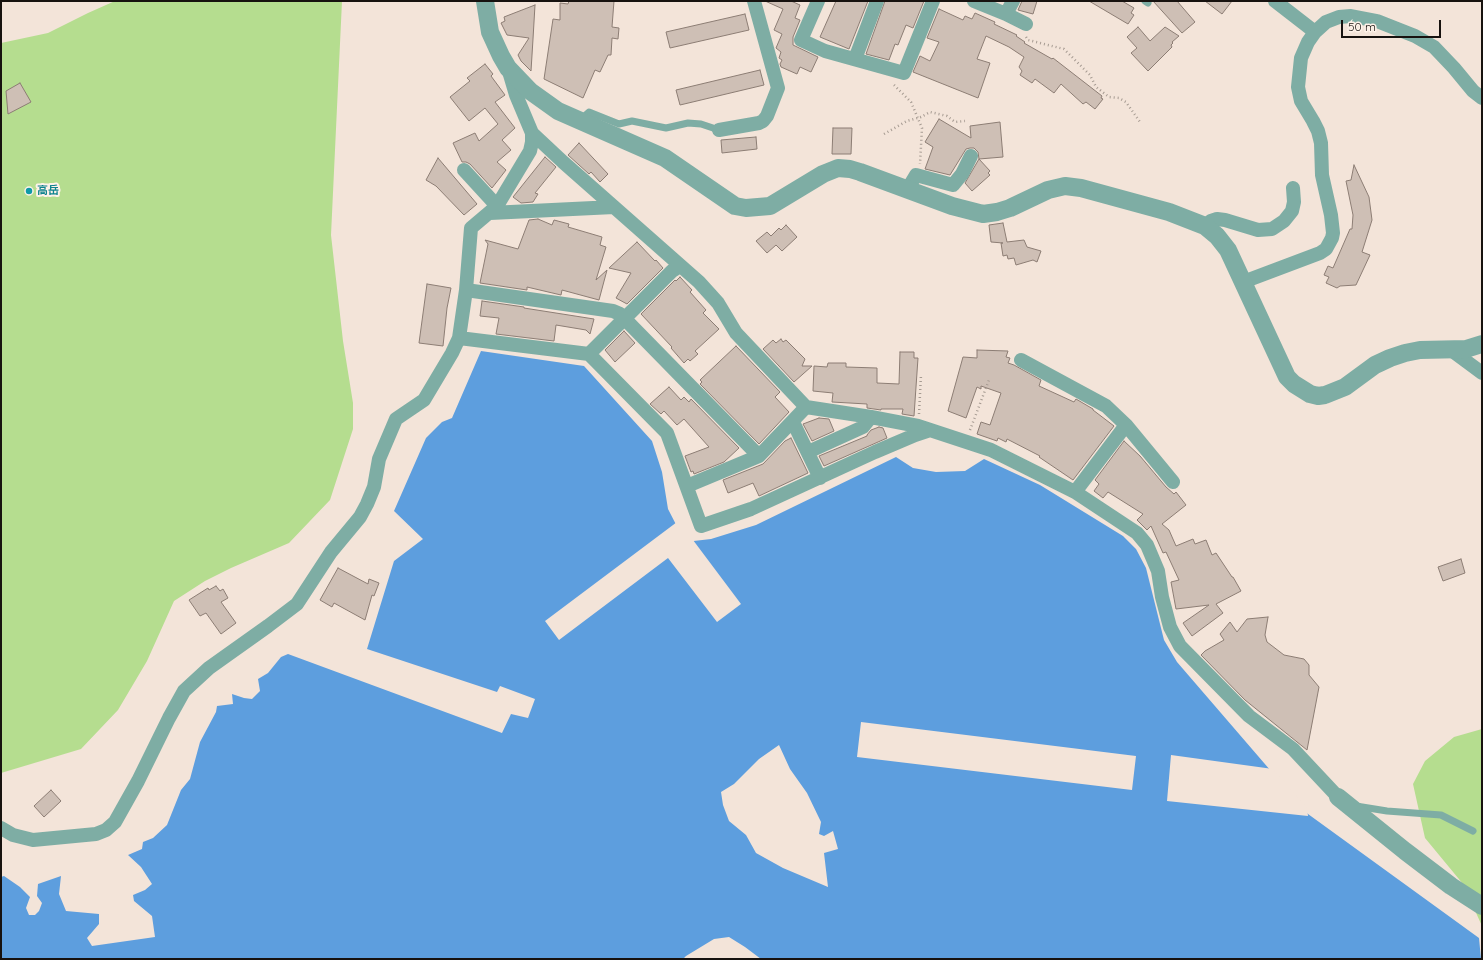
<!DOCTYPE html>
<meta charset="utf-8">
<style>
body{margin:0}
#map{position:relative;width:1483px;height:960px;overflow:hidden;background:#f3e4d9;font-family:Quicksand,sans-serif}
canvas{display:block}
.frame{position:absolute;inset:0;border:2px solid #17120f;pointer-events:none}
.scale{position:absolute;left:1341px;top:20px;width:100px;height:18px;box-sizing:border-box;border:2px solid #17120f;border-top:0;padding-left:5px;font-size:12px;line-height:14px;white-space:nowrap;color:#17120f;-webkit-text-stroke:3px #fef2e9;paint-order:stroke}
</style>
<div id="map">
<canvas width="1483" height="960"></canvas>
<div class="frame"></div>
<div class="scale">50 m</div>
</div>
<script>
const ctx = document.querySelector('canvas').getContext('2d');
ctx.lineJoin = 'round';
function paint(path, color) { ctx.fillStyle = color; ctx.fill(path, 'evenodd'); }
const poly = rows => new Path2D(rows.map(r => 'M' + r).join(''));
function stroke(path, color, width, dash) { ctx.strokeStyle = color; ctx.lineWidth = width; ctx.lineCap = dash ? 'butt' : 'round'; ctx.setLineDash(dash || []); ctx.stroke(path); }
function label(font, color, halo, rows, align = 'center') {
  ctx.font = font + ' Quicksand,"Noto Sans JP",sans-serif'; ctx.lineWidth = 4; ctx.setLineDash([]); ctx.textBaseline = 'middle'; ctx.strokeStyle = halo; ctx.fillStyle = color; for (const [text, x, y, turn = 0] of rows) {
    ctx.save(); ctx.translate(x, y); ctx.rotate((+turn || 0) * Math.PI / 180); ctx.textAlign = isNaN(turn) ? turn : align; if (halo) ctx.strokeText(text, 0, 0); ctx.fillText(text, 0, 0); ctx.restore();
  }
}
paint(poly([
 [115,1,342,1,331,235,343,341,353,403,353,429,330,500,289,543,231,568,205,581,174,601,147,661,118,710,81,749,1,773,1,43,48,33,88,13],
 [1482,729,1482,926,1463,884,1425,838,1413,784,1425,761,1454,737]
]), '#b5dd8f');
paint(poly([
 [481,351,584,366,652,441,662,472,668,509,685,542,711,539,756,525,896,457,913,468,936,472,965,471,984,459,1040,485,1123,536,1136,549,1146,568,1164,640,1177,662,1308,814,1479,938,1481,959,761,959,745,947,729,937,714,939,686,956,683,959,1,959,1,877,4,876,20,887,30,897,26,908,29,915,35,915,39,911,42,903,37,896,38,884,61,876,59,894,66,911,99,914,99,924,87,938,92,946,155,937,152,916,134,901,133,895,145,890,152,884,141,867,128,855,142,849,143,842,153,838,167,825,181,790,190,779,200,742,216,712,217,706,233,704,232,694,244,698,252,699,260,691,258,679,268,673,281,657,288,654,502,733,511,714,528,718,535,699,500,686,497,692,367,649,394,561,423,539,394,511,426,438,442,422,452,418],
 [779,745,790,769,807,793,821,822,819,834,824,836,833,831,838,849,824,853,828,887,783,868,756,853,746,835,729,821,723,805,721,792,734,784,759,759]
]), '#5d9ede');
paint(poly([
 [677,522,686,540,694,539,693,540,741,604,717,622,668,558,559,640,545,621],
 [861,722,1136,756,1132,790,857,757],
 [1171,755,1273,769,1307,808,1308,816,1167,801]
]), '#f3e4d9');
const building = poly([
 [569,1,614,1,612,27,619,28,618,39,612,38,611,55,608,55,600,72,595,70,583,98,544,79,553,19,560,20,560,3,568,4,569,1],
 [765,1,791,1,800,5,795,18,800,20,793,37,793,45,818,57,811,72,800,67,797,74,781,67,780,64,782,60,779,58,781,52,776,48,782,34,774,30,783,9,765,1],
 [836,1,868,1,849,49,820,37,836,1],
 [885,1,924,1,913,28,906,25,898,45,895,44,889,60,866,54,885,1],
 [1022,1,1037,1,1033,14,1018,10,1022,1],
 [1089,1,1122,1,1134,8,1131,13,1134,15,1128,24,1089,1],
 [1153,1,1177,1,1195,22,1182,33,1153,1],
 [1205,1,1232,1,1222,14,1205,1],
 [535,5,533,39,531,71,521,61,518,55,529,38,507,35,501,23,505,21,504,17,535,5],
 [939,9,963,20,965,16,972,19,975,13,995,22,994,24,1017,35,1016,36,1025,42,1024,43,1052,59,1053,58,1102,96,1101,98,1103,99,1095,109,1086,102,1083,104,1061,84,1054,93,1035,79,1032,83,1020,75,1022,71,1019,67,1024,57,1009,47,986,36,977,59,990,63,978,98,913,72,920,56,930,61,939,42,927,38,939,9],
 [745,14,749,30,670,48,666,32,745,14],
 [1138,27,1150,41,1165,27,1179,36,1172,42,1173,43,1171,45,1172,47,1148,71,1131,53,1137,48,1127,37,1138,27],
 [485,64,493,74,491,76,505,95,495,102,515,128,502,140,511,150,497,162,506,170,492,188,470,164,466,162,462,162,453,143,475,133,479,141,498,124,485,108,469,121,450,97,470,81,467,78,485,64],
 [760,70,764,85,680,105,676,90,760,70],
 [20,83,31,102,8,114,6,91,20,83],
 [939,119,971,138,970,126,1000,122,1003,157,979,159,990,171,988,173,990,175,972,191,965,183,979,159,978,152,974,148,970,148,966,149,950,175,925,169,933,147,925,142,939,119],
 [833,128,852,128,851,154,832,154,833,128],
 [756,137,757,149,722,153,721,140,756,137],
 [579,143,608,174,600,182,591,172,589,174,568,155,579,143],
 [545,157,556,167,535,193,538,194,533,202,521,203,513,197,545,157],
 [438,158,477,204,464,215,436,186,426,180,438,158],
 [1354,165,1369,197,1372,220,1362,252,1370,255,1356,285,1340,286,1337,288,1326,283,1329,277,1324,275,1328,266,1333,268,1350,229,1352,229,1353,215,1346,181,1351,180,1354,165],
 [538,219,552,225,554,220,569,224,568,227,602,237,600,245,606,247,596,280,607,270,599,300,562,290,561,295,527,287,527,290,480,283,488,244,485,240,518,249,529,220,538,219],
 [1003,223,1007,242,1024,240,1027,247,1041,251,1037,262,1033,260,1016,265,1014,258,1008,259,1007,255,1003,256,1001,243,1003,243,991,242,989,225,1003,223],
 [786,225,797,237,782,251,776,245,767,253,756,241,767,232,771,236,779,228,781,230,786,225],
 [637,242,655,261,656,260,663,268,627,304,616,298,631,273,609,268,637,242],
 [680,277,692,290,690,292,706,310,703,313,719,329,695,351,698,354,690,361,688,359,684,363,671,348,672,347,641,314,675,280,676,281,680,277],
 [427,284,451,288,447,308,443,346,419,343,427,284],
 [482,301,524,307,524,308,594,319,590,334,586,330,556,325,554,341,496,334,499,318,480,316,482,301],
 [624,331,635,343,615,362,605,350,624,331],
 [781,339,783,342,786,340,805,359,802,366,812,366,794,382,763,349,773,340,776,343,781,339],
 [736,346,780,392,775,397,789,412,759,444,700,384,702,382,700,380,736,346],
 [977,350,1008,351,1006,357,1010,358,1008,363,1014,365,1041,380,1039,386,1074,402,1076,399,1093,409,1093,410,1114,426,1073,480,1039,457,1040,456,1007,439,1006,442,998,438,997,441,977,434,981,422,990,425,1001,393,981,386,981,389,977,387,966,418,948,411,963,357,977,358,977,350],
 [900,352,914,352,914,358,918,358,914,416,902,414,903,409,881,409,881,410,867,408,867,404,832,402,833,393,813,391,814,366,827,367,828,363,846,363,846,367,877,368,877,383,899,384,900,352],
 [669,387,681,400,684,397,689,402,691,399,739,448,724,462,694,474,693,471,691,472,685,456,709,447,684,419,677,425,664,411,661,414,650,404,669,387],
 [819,418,829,419,834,431,812,441,803,424,819,418],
 [879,427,883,428,887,438,824,466,819,456,867,436,867,435,871,430,879,427],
 [791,438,808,473,759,496,753,483,728,493,723,480,763,464,785,441,791,438],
 [1124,441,1140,456,1166,487,1174,494,1176,492,1186,505,1162,524,1169,530,1176,546,1193,539,1195,544,1206,540,1212,555,1216,553,1232,577,1233,577,1241,591,1216,604,1223,613,1192,636,1183,623,1209,605,1176,609,1171,582,1179,580,1166,552,1163,553,1151,526,1147,530,1137,520,1143,514,1108,492,1103,498,1094,491,1099,484,1095,480,1124,441],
 [1461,559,1465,573,1443,581,1438,567,1461,559],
 [338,568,368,584,369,579,379,583,374,596,372,595,365,620,334,603,332,607,320,600,338,568],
 [216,586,220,591,223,589,228,598,221,602,236,623,221,634,206,613,200,616,189,600,208,588,209,590,216,586],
 [1268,617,1265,635,1267,642,1284,655,1304,659,1309,665,1309,675,1319,687,1307,750,1245,700,1201,655,1205,651,1224,640,1220,634,1230,622,1237,632,1247,619,1268,617],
 [51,790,61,801,44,817,34,806,51,790]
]);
paint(building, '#cebfb5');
stroke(building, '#8c7d74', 1);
stroke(poly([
 [1026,37,1028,40,1064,49,1090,75,1096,87,1109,97,1119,98,1126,102,1140,122],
 [894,85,911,102,922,128,920,164],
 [884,134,907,121,921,117,930,112,947,116,955,122,965,121],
 [919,414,921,375],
 [970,430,989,380]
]), '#a69b92', 2.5, [1, 3]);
stroke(poly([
 [1145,1,1148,3],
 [580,120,589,112,619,124,632,121,666,128,688,123,701,124,719,130],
 [1356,806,1387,811,1441,815,1473,831]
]), '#7eada4', 7);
stroke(poly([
 [818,1,801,40,825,51,904,73,933,1],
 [974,1,1006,14,1013,1],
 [1275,1,1315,32],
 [1006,14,1026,24],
 [855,59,877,1],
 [719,130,759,123,763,121,767,116,778,88,754,1],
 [532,133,563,162,699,282,718,303,736,333,806,407,871,417,918,426,991,450,1075,492,1137,533,1147,545,1158,571,1162,597,1170,627,1180,646,1249,716,1293,749,1338,797],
 [464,170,497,206],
 [907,190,916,175,953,185,962,174,971,156],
 [490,213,614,207],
 [1205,226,1211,221,1217,219,1225,220,1258,230,1272,229,1284,221,1292,211,1294,202,1293,188],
 [1243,282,1320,253,1326,249,1332,238,1333,233,1331,215,1322,175,1321,143,1318,131,1313,121,1301,101,1298,87,1301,58,1308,42,1315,32,1326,22,1339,17,1351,16,1377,21,1415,36,1434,47,1454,68,1473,91,1482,98],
 [466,290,613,311,620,314,759,456],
 [459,338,589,354,667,433,701,526,751,509,875,452,915,435,930,430],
 [1451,350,1482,373],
 [589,354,672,271,680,266],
 [1021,360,1106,406,1126,425,1075,492],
 [793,422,820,478],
 [1126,425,1173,482],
 [808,452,863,427,871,417],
 [687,486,759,456,806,407],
 [1,828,13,835,33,840,96,834,106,830,115,822,138,781,169,718,184,691,209,668,268,626,297,604,331,552,360,517,367,504,374,487,379,459,396,419,424,400,452,353,459,338,466,290,471,228,497,206,530,151,532,142,532,133,516,95,508,68]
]), '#7eada4', 14);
stroke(poly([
 [485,1,490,32,501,56,508,68,530,91,558,111,665,158,735,206,746,208,770,206,823,174,838,168,850,169,860,172,952,206,983,214,997,212,1010,208,1048,190,1065,186,1081,188,1169,212,1205,226,1217,236,1228,250,1287,377,1294,384,1310,394,1318,396,1325,395,1345,387,1375,365,1390,358,1405,353,1420,350,1466,349,1482,344],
 [1338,797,1405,851,1451,886,1482,906]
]), '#7eada4', 18);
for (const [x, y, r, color] of [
 [29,191,4,"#0f9aa8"]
]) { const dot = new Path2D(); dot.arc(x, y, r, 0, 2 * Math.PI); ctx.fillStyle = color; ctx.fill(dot); stroke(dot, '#fef2e9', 1.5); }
label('bold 11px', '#0d838f', '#fef2e9', [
 ["高岳",37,191]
], 'left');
</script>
